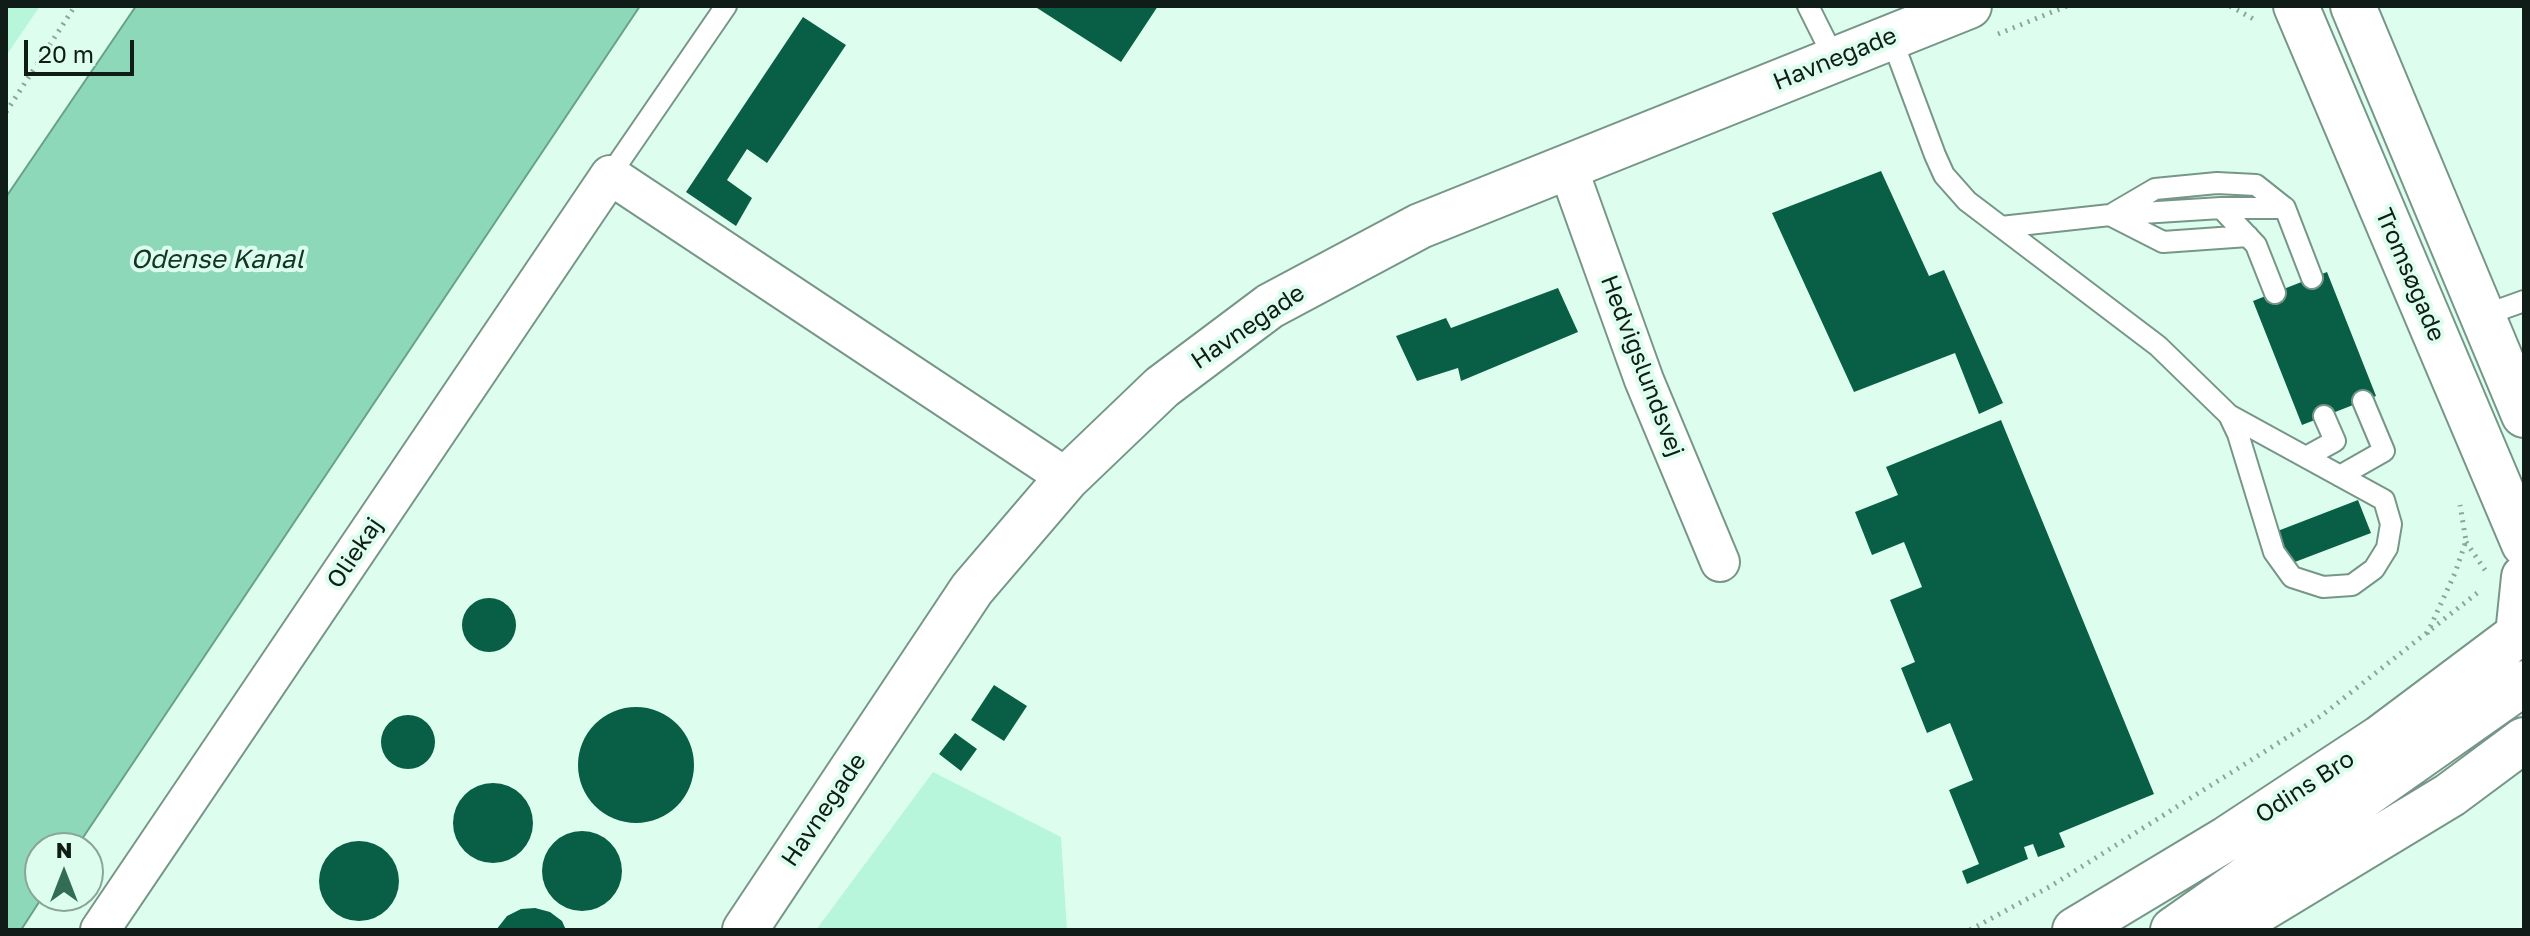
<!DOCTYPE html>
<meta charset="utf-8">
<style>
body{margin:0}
#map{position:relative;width:2530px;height:936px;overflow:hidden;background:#ddfeee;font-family:"Golos Text",sans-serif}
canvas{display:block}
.frame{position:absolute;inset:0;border:8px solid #101c17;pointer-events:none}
.north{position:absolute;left:24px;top:832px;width:80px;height:80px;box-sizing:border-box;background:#ddfeee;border:2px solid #8ba498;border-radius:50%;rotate:0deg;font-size:22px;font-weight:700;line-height:32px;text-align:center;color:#101c17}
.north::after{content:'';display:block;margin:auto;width:28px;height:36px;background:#326c56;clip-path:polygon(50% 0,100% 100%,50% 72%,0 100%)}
.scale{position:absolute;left:24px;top:40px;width:110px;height:36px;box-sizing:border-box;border:4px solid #101c17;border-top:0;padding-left:10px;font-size:24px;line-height:28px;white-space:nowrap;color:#101c17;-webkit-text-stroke:6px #ddfeee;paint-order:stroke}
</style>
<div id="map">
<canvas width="2530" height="936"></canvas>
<div class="frame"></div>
<div class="north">N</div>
<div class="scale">20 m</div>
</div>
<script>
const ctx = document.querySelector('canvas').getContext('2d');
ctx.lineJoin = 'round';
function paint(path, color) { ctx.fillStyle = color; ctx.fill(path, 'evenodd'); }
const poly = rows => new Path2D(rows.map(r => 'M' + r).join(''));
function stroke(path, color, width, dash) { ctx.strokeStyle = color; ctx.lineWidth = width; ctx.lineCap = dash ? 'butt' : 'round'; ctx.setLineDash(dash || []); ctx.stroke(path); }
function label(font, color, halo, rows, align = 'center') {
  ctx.font = font + ' "Golos Text",sans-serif'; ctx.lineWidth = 8; ctx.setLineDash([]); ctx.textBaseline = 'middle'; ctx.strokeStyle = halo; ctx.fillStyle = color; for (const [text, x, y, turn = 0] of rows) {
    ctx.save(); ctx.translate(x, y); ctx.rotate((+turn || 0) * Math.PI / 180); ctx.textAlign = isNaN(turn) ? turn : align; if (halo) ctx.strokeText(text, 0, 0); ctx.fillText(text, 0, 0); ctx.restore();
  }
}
paint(poly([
 [6,6,40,6,6,56],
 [933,772,1061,837,1067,930,816,930]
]), '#b7f6db');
const water = poly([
 [136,6,640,6,76,848,40,848,40,896,43,896,21,930,6,930,6,197,136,6]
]);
paint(water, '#8dd8b9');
stroke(water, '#68a088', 2);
paint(poly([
 [1034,6,1158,6,1121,62],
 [803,17,846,45,767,163,747,149,727,180,752,198,736,226,686,192],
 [1881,171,1929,276,1944,270,2003,403,1979,414,1955,353,1854,392,1772,213],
 [2327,272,2376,396,2302,425,2253,301],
 [1558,288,1578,332,1461,381,1458,368,1417,381,1396,336,1446,318,1451,328],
 [2001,420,2154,794,2059,833,2065,847,2038,857,2033,844,2024,847,2028,859,1967,884,1962,871,1979,864,1949,790,1973,780,1950,723,1927,733,1901,668,1915,662,1890,600,1922,587,1904,542,1872,555,1855,512,1898,495,1886,467],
 [2358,500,2371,533,2287,565,2275,532],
 '462 625a27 27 0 1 1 54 0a27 27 0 1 1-54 0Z',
 [994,685,1027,706,1004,741,971,720],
 '578 765a58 58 0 1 1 116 0a58 58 0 1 1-116 0Z',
 '381 742a27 27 0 1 1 54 0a27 27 0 1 1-54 0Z',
 [955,733,977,749,961,771,939,754],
 '453 823a40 40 0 1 1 80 0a40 40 0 1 1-80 0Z',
 '542 871a40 40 0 1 1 80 0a40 40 0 1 1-80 0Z',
 '319 881a40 40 0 1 1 80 0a40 40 0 1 1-80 0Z',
 [535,908,550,912,562,921,566,930,496,930,507,916,521,909]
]), '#085f45');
const service = poly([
 [1808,6,1835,60],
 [1891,37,1935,155,1944,175,1967,201,2158,346,2229,415,2238,434,2274,552,2292,577,2323,587,2352,585,2374,569,2387,548,2391,524,2384,500,2229,415],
 [610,175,726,6],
 [2221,208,2285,208,2312,278],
 [2114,213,2155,189,2217,183,2256,185,2285,208],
 [2110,215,2163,242,2248,236],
 [2001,227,2110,215,2221,208,2256,245,2275,293],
 [2482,316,2524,301],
 [2306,457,2335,441,2324,416],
 [2340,476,2384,451,2363,401]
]);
const minor = poly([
 [1568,168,1644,380,1720,562],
 [100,930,610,175,1067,478]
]);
const tertiary = poly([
 [2296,6,2524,544],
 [2353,6,2524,415],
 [2518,635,2524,577],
 [745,930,972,589,1067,478,1162,387,1270,306,1420,226,1969,6]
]);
const secondary = poly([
 [2075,930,2228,838,2380,738,2524,630],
 [2173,930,2524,683],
 [2227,930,2450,795,2524,740]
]);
stroke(service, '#779688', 24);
stroke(minor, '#779688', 42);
stroke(tertiary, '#779688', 48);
stroke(secondary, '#779688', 48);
stroke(poly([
 [2230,6,2257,21],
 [1998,34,2067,6],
 [6,112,75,6],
 [2466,542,2485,570],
 [2427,634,2455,573,2466,541,2460,505],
 [1970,930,2051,886,2321,716,2481,590]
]), '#8da69a', 5, [2, 6]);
stroke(service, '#fff', 20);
stroke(minor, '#fff', 38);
stroke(tertiary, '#fff', 44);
stroke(secondary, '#fff', 44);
label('24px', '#101c17', '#ddfeee', [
 ["Havnegade",1835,59,-22],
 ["Tromsøgade",2410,275,67],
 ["Havnegade",1248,327,-34],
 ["Hedvigslundsvej",1642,366,69],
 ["Oliekaj",355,553,-56],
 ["Odins Bro",2305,787,-33],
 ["Havnegade",824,810,-56]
]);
label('italic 26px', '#123528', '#ddfeee', [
 ["Odense Kanal",217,260]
]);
</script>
